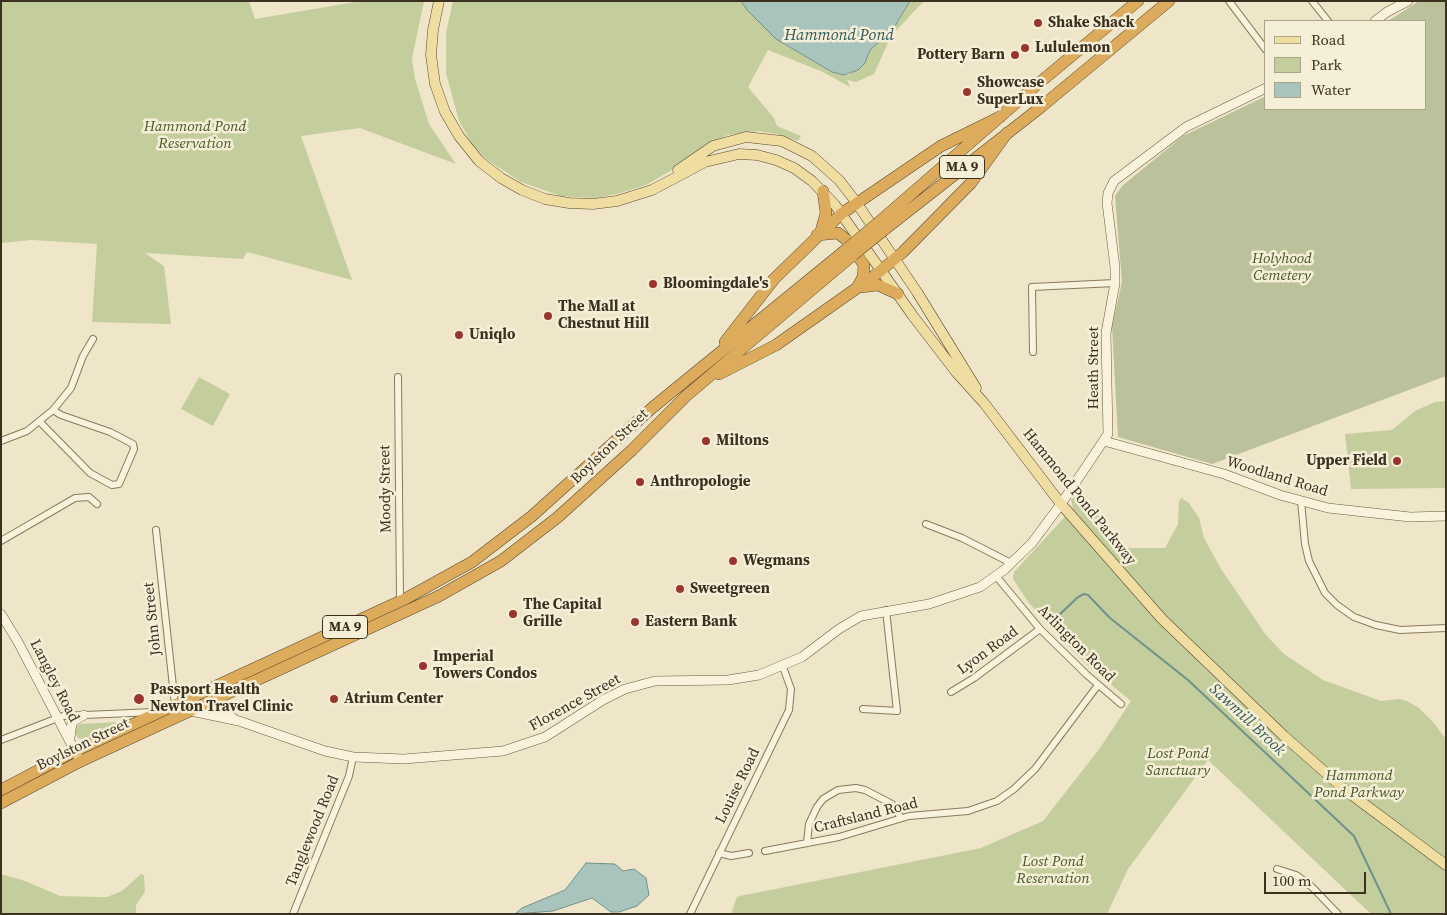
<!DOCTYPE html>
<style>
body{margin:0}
#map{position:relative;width:1447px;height:915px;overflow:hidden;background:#efe6c9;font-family:"Source Serif 4",serif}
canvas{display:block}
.frame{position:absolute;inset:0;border:2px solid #3c3021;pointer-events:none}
.legend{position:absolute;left:1264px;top:20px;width:162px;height:90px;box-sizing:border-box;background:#f6efd8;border:1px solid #aca38f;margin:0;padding:6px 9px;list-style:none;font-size:15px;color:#3c3021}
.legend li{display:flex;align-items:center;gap:10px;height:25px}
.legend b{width:25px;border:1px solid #aca38f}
.scale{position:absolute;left:1264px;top:872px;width:102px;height:22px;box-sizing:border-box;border:2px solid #3c3021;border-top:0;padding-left:6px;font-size:15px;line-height:18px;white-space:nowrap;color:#3c3021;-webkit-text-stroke:4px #f6efd8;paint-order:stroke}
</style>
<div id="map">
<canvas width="1447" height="915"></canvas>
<div class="frame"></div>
<ul class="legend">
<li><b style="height:6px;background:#f0dda2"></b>Road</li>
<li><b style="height:14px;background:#c4cd9c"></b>Park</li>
<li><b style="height:14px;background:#a9c3bd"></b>Water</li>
</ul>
<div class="scale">100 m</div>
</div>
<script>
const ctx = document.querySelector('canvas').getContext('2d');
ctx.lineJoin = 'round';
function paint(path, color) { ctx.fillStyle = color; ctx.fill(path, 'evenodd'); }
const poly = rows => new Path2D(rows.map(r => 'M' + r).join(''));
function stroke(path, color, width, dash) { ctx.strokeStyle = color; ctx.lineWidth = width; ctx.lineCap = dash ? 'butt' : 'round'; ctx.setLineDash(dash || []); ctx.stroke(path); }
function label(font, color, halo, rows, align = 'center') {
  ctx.font = font + ' "Source Serif 4",serif'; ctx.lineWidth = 5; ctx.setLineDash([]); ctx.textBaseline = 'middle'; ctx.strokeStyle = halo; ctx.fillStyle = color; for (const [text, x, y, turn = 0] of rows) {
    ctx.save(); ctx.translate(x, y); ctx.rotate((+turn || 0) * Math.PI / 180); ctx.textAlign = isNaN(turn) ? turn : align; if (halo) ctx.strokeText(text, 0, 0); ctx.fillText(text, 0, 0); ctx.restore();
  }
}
paint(poly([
 [1,1,249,1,255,19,361,1,424,1,412,59,415,79,429,124,456,164,360,128,301,136,352,280,247,252,243,259,145,253,164,266,171,324,92,322,97,244,32,240,1,243],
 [453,1,741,1,747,10,785,45,805,55,832,72,844,75,849,75,868,57,870,50,899,20,910,1,924,1,891,36,874,74,856,82,847,80,850,87,823,72,768,50,748,87,774,118,777,126,801,136,798,141,777,134,758,131,728,135,706,145,672,170,646,185,617,194,595,198,561,196,521,182,486,159,473,145,459,121,446,73,446,33],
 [199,377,230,394,213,426,181,409],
 [1446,401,1446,488,1351,489,1345,434,1392,430,1415,411,1435,402],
 [1077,489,1125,548,1165,548,1178,524,1179,501,1181,498,1188,502,1199,518,1204,538,1221,569,1266,635,1284,654,1323,680,1381,701,1399,699,1407,701,1419,708,1433,722,1446,739,1446,914,1371,914,1208,760,1128,869,1107,914,731,914,737,897,740,896,981,848,1043,821,1100,748,1131,701,1086,664,1058,635,1029,603,1013,579,1014,572,1073,508,1071,500],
 [116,722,117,724,83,739,78,738,75,732,76,727,80,724],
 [1,874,25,881,60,896,96,897,107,897,122,891,141,874,144,875,145,892,136,905,136,914,1,914]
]), '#c4cd9c');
paint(poly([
 [1419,1,1446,1,1446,376,1212,464,1118,437,1112,326,1122,282,1115,196,1122,186,1183,136,1266,96,1266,109,1426,109,1426,21,1388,21]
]), '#bbc29b');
const water = poly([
 [741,1,910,1,892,31,870,50,865,63,858,70,844,75,832,72,776,39,747,10,741,1],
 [586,863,615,864,623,871,634,869,646,878,649,895,637,906,619,912,611,912,592,898,553,911,515,914,522,908,565,890,586,863]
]);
paint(water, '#a9c3bd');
stroke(water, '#70928c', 1);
stroke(poly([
 [1056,618,1078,597,1084,594,1088,595,1110,618,1188,680,1354,836,1391,914]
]), '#70928c', 2);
const street = poly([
 [1229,1,1266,50],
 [1312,1,1328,21],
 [1033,352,1032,287,1115,283],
 [398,377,400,601],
 [40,422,90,473,112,485,119,484,134,449,133,444,110,432,61,415,53,410],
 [1,441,27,431,53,410,71,388,83,356,93,339],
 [1301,501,1305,544,1309,561,1325,593,1337,605,1354,617,1376,625,1400,630,1446,628],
 [926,524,962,538,1011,563],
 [156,530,175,705],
 [1,541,75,498,89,497,97,504],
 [996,576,1040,629,1087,675,1121,704],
 [951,692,974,678,1040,629],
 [863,709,897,711,886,610],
 [1,740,63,716,153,712],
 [807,843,809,824,817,807,823,799,838,790,856,788,865,790,892,804,901,818],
 [765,851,839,837,909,816,968,811,997,801,1014,789,1035,769,1098,685],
 [719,853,731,856,749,853],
 [1277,869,1296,875,1312,887,1338,914],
 [293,914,349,776,353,757],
 [690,914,789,710,791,689,783,667]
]);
const secondary = poly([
 [1375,21,1387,12,1408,1],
 [1104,441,1224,474,1280,495,1328,508,1410,517,1446,516],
 [1,614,18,642,78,757],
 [218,698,224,711,234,719],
 [191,711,239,721,325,751,353,757,404,759,503,751,545,737,603,700,625,689,655,681,728,680,759,675,802,657,839,629,861,616,929,604,980,587,1004,570,1032,543,1061,504,1108,434,1106,333,1115,283,1115,267,1107,203,1108,193,1114,181,1186,127,1266,88],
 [70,738,72,722,84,715]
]);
const primary = poly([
 [439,1,433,30,431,55,435,84,445,112,459,136,479,161,501,178,522,190,545,199,569,203,593,204,617,201,652,190,705,162,739,154,757,155,776,160,794,168,812,181,835,205,913,316,956,372,984,403,1061,504,1162,619,1284,736,1344,789,1446,865],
 [678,170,713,146,746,137,782,141,812,156,839,180,856,202,917,292,976,388]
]);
const highway = poly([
 [879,222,1033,88,1138,1],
 [884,230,1041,107,1169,1],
 [821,231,826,213,823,191],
 [817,235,838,233,848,241,864,265,863,277,858,286],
 [861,287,878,285,898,294],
 [725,342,774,279,841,214,941,146,1000,117],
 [719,374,776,345,874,276,903,252,971,183,1007,133],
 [1,790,75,751,405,599,472,562,532,516,652,408,848,248],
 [1,803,81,761,439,596,501,561,558,517,632,450,686,396,853,255]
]);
stroke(street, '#8b795d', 8);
stroke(secondary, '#6d5a40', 10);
stroke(primary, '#594731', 11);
stroke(highway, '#594731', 12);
stroke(street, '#f9f2dc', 6);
stroke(secondary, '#f9f2dc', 9);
stroke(primary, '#f0dda2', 10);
stroke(highway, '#dcac5c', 11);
const highwayBridge = poly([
 [848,248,879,222],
 [853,255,884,230]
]);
stroke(highwayBridge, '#594731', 12, []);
stroke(highwayBridge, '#dcac5c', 11);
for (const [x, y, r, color] of [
 [1038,23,5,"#9a352e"],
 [1025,48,5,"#9a352e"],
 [1015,55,5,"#9a352e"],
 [967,92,5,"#9a352e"],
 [653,284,5,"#9a352e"],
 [548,316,5,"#9a352e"],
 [459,335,5,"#9a352e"],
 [706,441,5,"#9a352e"],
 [1397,461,5,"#9a352e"],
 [640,482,5,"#9a352e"],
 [733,561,5,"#9a352e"],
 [680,589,5,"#9a352e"],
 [513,614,5,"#9a352e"],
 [635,622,5,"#9a352e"],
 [423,666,5,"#9a352e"],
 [139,699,6,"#9a352e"],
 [334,699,5,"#9a352e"]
]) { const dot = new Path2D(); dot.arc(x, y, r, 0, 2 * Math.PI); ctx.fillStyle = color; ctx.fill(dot); stroke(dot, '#f6efd8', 2); }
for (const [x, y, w] of [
 [962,167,45],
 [345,627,45]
]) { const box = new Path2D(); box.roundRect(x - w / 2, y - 11.5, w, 23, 4); ctx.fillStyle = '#f6efd8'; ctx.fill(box); stroke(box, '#3c3021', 1); }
label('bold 14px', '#3c3021', null, [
 ["MA 9",962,167],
 ["MA 9",345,627]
]);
label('bold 15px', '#3c3021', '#f6efd8', [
 ["Shake Shack",1048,23],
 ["Lululemon",1035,48],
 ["Pottery Barn",1005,55,"right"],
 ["Showcase",977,83],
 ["SuperLux",977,100],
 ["Bloomingdale's",663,284],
 ["The Mall at",558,307],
 ["Chestnut Hill",558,324],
 ["Uniqlo",469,335],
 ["Miltons",716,441],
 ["Upper Field",1387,461,"right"],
 ["Anthropologie",650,482],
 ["Wegmans",743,561],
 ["Sweetgreen",690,589],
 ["The Capital",523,605],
 ["Grille",523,622],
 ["Eastern Bank",645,622],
 ["Imperial",433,657],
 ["Towers Condos",433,674],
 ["Passport Health",150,690],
 ["Newton Travel Clinic",150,707],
 ["Atrium Center",344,699]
], 'left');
label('italic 15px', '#485827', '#f6efd8', [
 ["Hammond Pond",195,127],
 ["Reservation",195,144],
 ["Holyhood",1282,259],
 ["Cemetery",1282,276],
 ["Lost Pond",1178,754],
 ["Sanctuary",1178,771],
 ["Hammond",1359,776],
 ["Pond Parkway",1359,793],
 ["Lost Pond",1053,862],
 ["Reservation",1053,879]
]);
label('15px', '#3c3021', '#f6efd8', [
 ["Heath Street",1094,368,-90],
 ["Boylston Street",610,447,-44],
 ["Woodland Road",1277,477,17],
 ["Moody Street",386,489,-91],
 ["Hammond Pond Parkway",1079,497,51],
 ["John Street",153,619,-96],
 ["Arlington Road",1076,644,45],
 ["Lyon Road",988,651,-36],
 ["Langley Road",54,681,63],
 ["Florence Street",575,703,-29],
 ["Boylston Street",83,745,-26],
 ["Louise Road",738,786,-64],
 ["Craftsland Road",866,816,-14],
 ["Tanglewood Road",313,831,-68]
]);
label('italic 16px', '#305b5b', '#f6efd8', [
 ["Hammond Pond",839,36],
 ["Sawmill Brook",1247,720,43]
]);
</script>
